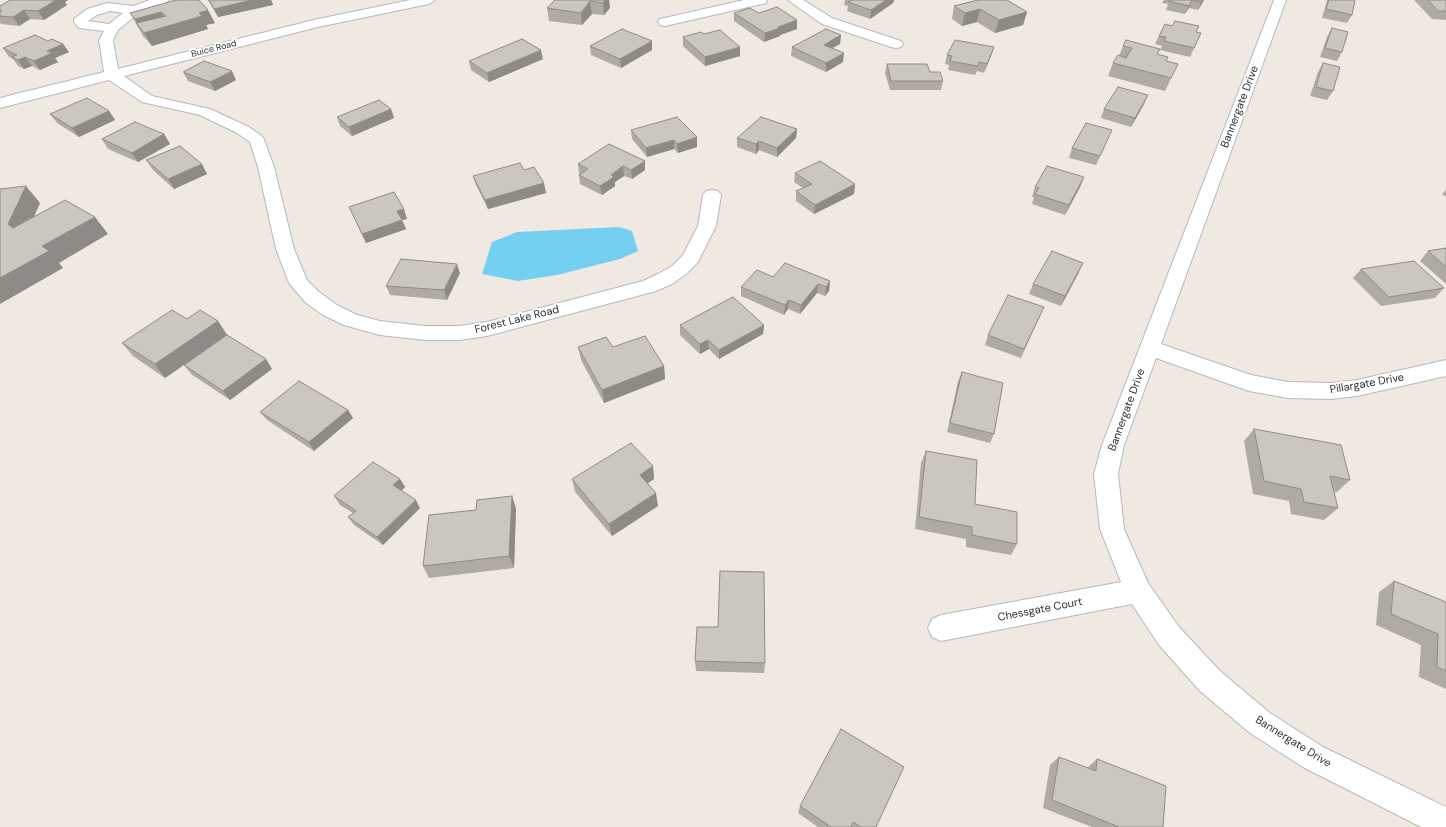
<!DOCTYPE html>
<style>
body{margin:0}
canvas{display:block;background:#efe9e1}
</style>
<canvas width="1446" height="827"></canvas>
<script>
const ctx = document.querySelector('canvas').getContext('2d');
ctx.lineJoin = 'round';
function paint(path, color) { ctx.fillStyle = color; ctx.fill(path, 'evenodd'); }
const poly = rows => new Path2D(rows.map(r => 'M' + r).join(''));
function stroke(path, color, width, dash) { ctx.strokeStyle = color; ctx.lineWidth = width; ctx.lineCap = dash ? 'butt' : 'round'; ctx.setLineDash(dash || []); ctx.stroke(path); }
function label(font, color, halo, rows, align = 'center') {
  ctx.font = font + ' "DM Sans",sans-serif'; ctx.lineWidth = 4; ctx.setLineDash([]); ctx.textBaseline = 'middle'; ctx.strokeStyle = halo; ctx.fillStyle = color; for (const [text, x, y, turn = 0] of rows) {
    ctx.save(); ctx.translate(x, y); ctx.rotate((+turn || 0) * Math.PI / 180); ctx.textAlign = isNaN(turn) ? turn : align; if (halo) ctx.strokeText(text, 0, 0); ctx.fillText(text, 0, 0); ctx.restore();
  }
}
paint(poly([
 [619,227,632,231,638,251,620,259,557,275,518,281,482,274,492,242,517,232]
]), '#75cff0');
const minor = poly([
 [150,0,168,0,167,3,139,13,118,30,113,40,118,69,318,19,410,0,435,0,429,4,318,27,124,76,152,96,210,109,249,127,263,137,274,167,294,249,307,280,319,292,337,305,357,315,380,321,425,326,459,326,487,322,643,281,658,274,672,266,683,255,698,226,703,195,706,191,712,190,718,191,721,195,716,226,698,262,686,274,672,284,656,291,487,336,459,340,425,340,380,335,344,325,323,315,305,302,289,283,276,249,258,167,250,142,237,133,200,115,142,102,109,80,0,108,0,98,104,72,99,40,104,31,79,28,74,22,74,19,87,9,104,4,109,3,133,6,150,0],
 [110,11,123,13,109,24,88,21,97,15,110,11],
 [744,0,767,0,766,3,665,26,660,25,658,22,660,19,744,0],
 [788,0,803,0,832,18,901,41,903,44,901,47,896,48,891,47,822,24,788,0],
 [1274,0,1286,0,1161,344,1251,375,1288,382,1331,383,1357,380,1446,360,1446,376,1357,396,1331,399,1288,398,1249,391,1156,358,1124,445,1118,474,1124,529,1148,583,1179,627,1220,671,1270,713,1323,747,1446,807,1446,827,1421,827,1303,767,1250,733,1200,691,1159,645,1132,604,941,641,932,637,928,628,932,619,941,615,1121,582,1100,529,1094,474,1102,445,1274,0]
]);
stroke(minor, '#b4b7c1', 2);
paint(minor, '#fff');
paint(poly([
 [68,0,65,2,67,5,44,20,30,19,19,26,1,24,0,22,0,6],
 [176,0,215,23,206,25,208,29,152,46,143,36,130,13],
 [208,0,271,0,273,5,218,17],
 [553,0,609,0,610,8,604,15,592,14,582,25,549,21,547,8,554,1],
 [845,0,894,0,893,3,870,19,847,11,848,6,844,5],
 [976,0,1009,0,1008,1,1027,12,1023,25,995,33,977,22,962,26,952,19,954,6,976,1],
 [1164,0,1204,0,1198,10,1189,8,1185,14,1166,10,1168,4,1162,3],
 [1327,0,1355,0,1352,15,1347,23,1322,18],
 [1414,0,1446,0,1446,20,1432,19],
 [734,13,759,13,797,29,780,35,780,36,764,42,734,21],
 [1332,28,1342,52,1337,61,1320,57,1327,37],
 [1197,32,1201,33,1190,57,1160,50,1162,46,1155,44,1159,36],
 [704,34,740,56,705,66,683,46,683,37],
 [841,35,840,44,832,48,843,62,826,72,791,56,792,47],
 [48,41,63,44,69,52,55,58,58,62,40,70,32,66,24,69,18,66,13,59,9,57,3,48],
 [652,41,652,50,621,68,591,55,590,46],
 [1123,46,1158,55,1167,61,1178,64,1165,91,1108,76,1113,63,1119,56],
 [994,47,991,56,984,73,977,71,975,75,948,70,949,65,945,64,947,55],
 [543,59,489,82,471,70,469,61],
 [1323,63,1333,91,1327,100,1310,96,1318,72],
 [887,64,930,72,943,81,941,90,890,90,885,73],
 [183,72,236,80,215,91,188,81],
 [1144,104,1131,127,1101,118,1104,109],
 [391,109,394,118,352,136,340,126,337,117],
 [109,111,115,120,79,137,57,123,50,114],
 [797,129,796,138,777,157,759,150,756,154,737,147,737,138],
 [631,130,697,137,697,147,678,153,674,149,647,157,632,139],
 [164,134,170,144,138,162,108,149,102,139],
 [1108,139,1096,165,1069,158,1072,148],
 [609,144,645,170,632,179,624,176,615,182,615,186,602,195,580,184,579,175,580,174,579,173,578,164],
 [146,160,207,174,174,189,152,169],
 [524,170,546,193,488,209,476,185,473,176],
 [795,173,855,184,854,194,814,214,796,201,796,191,803,188,794,182],
 [1084,177,1080,187,1065,215,1032,204,1034,197,1032,197,1035,187],
 [1446,190,1446,197,1442,194],
 [349,207,407,219,402,220,406,229,366,243],
 [1446,248,1446,283,1445,283,1420,261,1428,251],
 [1361,269,1444,288,1435,298,1381,306,1353,278],
 [1079,272,1061,306,1029,294,1033,284],
 [460,273,447,300,390,295,386,286],
 [773,277,830,281,829,291,825,296,817,293,800,314,788,309,784,315,741,296,741,287],
 [1044,307,1021,358,985,345,988,335],
 [187,319,218,321,227,335,165,378,133,356,122,343],
 [680,325,764,325,763,334,719,359,709,349,700,354,680,335],
 [578,347,664,366,665,379,604,403,581,360],
 [184,365,272,369,230,400,191,374],
 [962,372,994,434,990,443,947,432,958,381],
 [348,410,353,418,314,451,267,420,260,412],
 [1254,429,1350,480,1337,492,1333,492,1338,508,1324,520,1291,514,1289,501,1253,494,1244,441],
 [926,451,975,504,1017,544,1011,555,966,547,966,539,915,529,921,463],
 [653,466,654,479,648,483,658,506,612,536,575,492,572,479],
 [400,479,405,487,401,491,420,508,383,545,354,525,348,517,353,513,340,505,334,496],
 [516,508,514,568,429,578,423,566],
 [1394,581,1446,602,1446,689,1419,677,1421,645,1376,625,1379,592],
 [695,661,765,663,764,673,696,671],
 [1059,757,1087,768,1097,759,1163,827,1092,827,1043,808,1050,765],
 [800,806,876,827,818,827,798,813]
]), '#afaba4');
paint(poly([
 [56,0,68,0,65,2,67,5,44,20,38,11],
 [252,0,271,0,273,5,218,17,214,9],
 [605,0,609,0,610,8,604,15,603,3],
 [886,0,894,0,893,3,870,19,871,10],
 [1192,0,1189,8,1185,14],
 [1202,0,1204,0,1198,10,1201,2],
 [590,1,592,14,582,25,581,13],
 [980,9,977,22,962,26,965,13],
 [24,10,30,19,19,26,13,17],
 [208,10,215,23,206,25,208,29,152,46,144,33,199,13],
 [161,12,168,24,140,28,135,19],
 [1027,12,1023,25,995,33,999,20],
 [797,20,797,29,780,35,780,36,764,42,765,33,778,27],
 [841,35,840,44,823,53,824,45],
 [652,41,652,50,621,68,620,59],
 [63,44,69,52,55,58,58,62,40,70,34,61,47,51],
 [740,47,740,56,705,66,705,57],
 [994,47,991,56,984,73,987,64],
 [541,50,543,59,489,82,487,73],
 [844,53,843,62,826,72,826,63],
 [25,57,32,66,24,69,18,60],
 [232,71,236,80,215,91,210,82],
 [1148,95,1144,104,1131,127,1135,118],
 [391,109,394,118,352,136,349,127],
 [109,111,115,120,79,137,72,128],
 [797,129,796,138,777,157,777,148],
 [164,134,170,144,138,162,132,153],
 [697,137,697,147,678,153,677,144],
 [674,140,674,149,647,157,646,148],
 [759,141,759,150,756,154,756,144],
 [645,161,645,170,632,179,631,170],
 [202,164,207,174,174,189,168,179],
 [623,166,624,176,615,182,615,186,602,195,600,186,611,175],
 [1084,177,1080,187,1065,215,1069,205],
 [544,183,546,193,488,209,485,200],
 [855,184,854,194,814,214,815,205],
 [26,186,40,203,23,242,8,224],
 [404,209,407,219,402,220,406,229,366,243,362,234,397,211],
 [95,217,108,234,59,263,63,268,0,304,0,278,42,246],
 [1083,263,1079,272,1061,306,1065,296],
 [457,264,460,273,447,300,444,290],
 [830,281,829,291,825,296,826,287],
 [818,284,817,293,800,314,801,305],
 [789,300,788,309,784,315,785,305],
 [218,321,227,335,165,378,155,364],
 [764,325,763,334,719,359,719,350],
 [708,340,709,349,700,354,700,344],
 [266,359,272,369,230,400,223,391],
 [664,366,665,379,604,403,602,390],
 [348,410,353,418,314,451,309,442],
 [653,466,654,479,642,487,640,475],
 [400,479,405,487,398,494,393,485],
 [656,493,658,506,612,536,609,524],
 [512,496,516,508,514,568,509,556],
 [416,500,420,508,383,545,377,537]
]), '#8e8b86');
const building = poly([
 [10,0,56,0,38,11,24,10,13,17,0,16,0,12,2,11,0,11,0,6,10,0],
 [176,0,199,0,208,10,199,13,202,16,144,33,136,23,166,16,161,12,135,19,130,13,176,0],
 [209,0,252,0,214,9,209,0],
 [555,0,605,0,603,3,590,1,581,13,547,8,555,0],
 [852,0,886,0,871,10,848,2,852,0],
 [978,0,1007,0,1027,12,999,20,980,9,965,13,954,6,978,0],
 [1170,0,1192,0,1189,6,1169,1,1170,0],
 [1193,0,1202,0,1201,2,1193,0],
 [1329,0,1355,0,1352,15,1326,9,1329,0],
 [1428,0,1446,0,1446,11,1438,11,1428,0],
 [777,7,797,20,778,27,780,28,765,33,734,13,750,8,759,13,777,7],
 [1175,21,1199,26,1196,32,1201,33,1194,48,1164,41,1166,37,1159,36,1165,24,1172,26,1175,21],
 [1332,28,1348,32,1342,52,1325,48,1332,28],
 [622,29,652,41,620,59,590,46,622,29],
 [826,29,841,35,824,45,844,53,826,63,792,47,826,29],
 [720,30,740,47,705,57,683,37,701,32,704,34,720,30],
 [35,35,48,41,52,39,63,44,47,51,52,53,34,61,25,57,18,60,12,57,17,55,3,48,35,35],
 [522,39,541,50,487,73,469,61,522,39],
 [955,40,994,47,987,64,979,62,978,66,950,61,952,56,947,55,955,40],
 [1126,40,1160,49,1157,54,1168,57,1166,61,1178,64,1171,78,1113,63,1118,55,1126,58,1132,48,1123,46,1126,40],
 [204,61,232,71,210,82,183,72,204,61],
 [1323,63,1340,67,1333,91,1316,87,1323,63],
 [887,64,927,64,930,72,940,72,943,81,891,81,887,64],
 [1118,87,1148,95,1135,118,1104,109,1118,87],
 [87,98,109,111,72,128,50,114,87,98],
 [379,100,391,109,349,127,337,117,379,100],
 [677,117,697,137,677,144,674,140,646,148,631,130,677,117],
 [761,117,797,129,777,148,759,141,756,144,737,138,761,117],
 [135,122,164,134,132,153,102,139,135,122],
 [1086,123,1112,130,1100,156,1072,148,1086,123],
 [609,144,645,161,631,170,623,166,611,175,614,177,600,186,579,175,588,169,578,164,609,144],
 [180,146,202,164,168,179,146,160,180,146],
 [820,161,855,184,815,205,796,191,812,184,795,173,820,161],
 [520,163,524,170,534,167,544,183,485,200,473,176,520,163],
 [1047,166,1084,177,1069,205,1035,194,1039,188,1035,187,1047,166],
 [26,186,8,224,13,228,65,200,95,217,42,246,49,251,0,278,0,189,26,186],
 [394,192,404,209,397,211,402,220,362,234,349,207,394,192],
 [1446,248,1446,267,1428,251,1446,248],
 [1052,251,1083,263,1065,296,1033,284,1052,251],
 [401,259,457,264,444,290,386,286,401,259],
 [1414,261,1444,288,1389,297,1361,269,1414,261],
 [785,263,830,281,826,287,818,284,801,305,789,300,785,305,741,287,757,270,773,277,785,263],
 [1008,295,1044,307,1024,349,988,335,1008,295],
 [733,297,764,325,719,350,708,340,700,344,680,325,733,297],
 [172,310,187,319,200,310,218,321,155,364,122,343,172,310],
 [227,335,266,359,223,391,184,365,227,335],
 [645,336,664,366,602,390,578,347,606,337,613,347,645,336],
 [962,372,1003,383,994,434,950,423,962,372],
 [299,381,348,410,309,442,260,412,299,381],
 [1254,429,1341,445,1350,480,1330,476,1338,508,1304,502,1301,489,1264,481,1254,429],
 [631,443,653,466,640,475,656,493,609,524,572,479,631,443],
 [926,451,977,460,975,504,1017,512,1017,544,972,535,972,527,919,517,926,451],
 [373,462,400,479,393,485,416,500,377,537,348,517,356,511,334,496,373,462],
 [512,496,509,556,423,566,429,515,476,510,477,500,512,496],
 [720,571,764,572,765,663,695,661,697,627,718,627,720,571],
 [1394,581,1446,602,1446,671,1437,667,1438,634,1391,614,1394,581],
 [841,729,904,767,876,827,861,827,853,822,851,827,831,827,800,806,841,729],
 [1059,757,1096,771,1097,759,1166,786,1163,827,1119,827,1052,800,1059,757]
]);
paint(building, '#cbc7bf');
stroke(building, '#8e8b86', 1);
label('9px', '#2e2e2e', '#fff', [
 ["Buice Road",214,49,-14]
]);
label('11px', '#2e2e2e', '#fff', [
 ["Bannergate Drive",1240,107,-69],
 ["Forest Lake Road",517,320,-14],
 ["Pillargate Drive",1367,384,-10],
 ["Bannergate Drive",1127,410,-70],
 ["Chessgate Court",1040,610,-11],
 ["Bannergate Drive",1293,742,32]
]);
</script>
